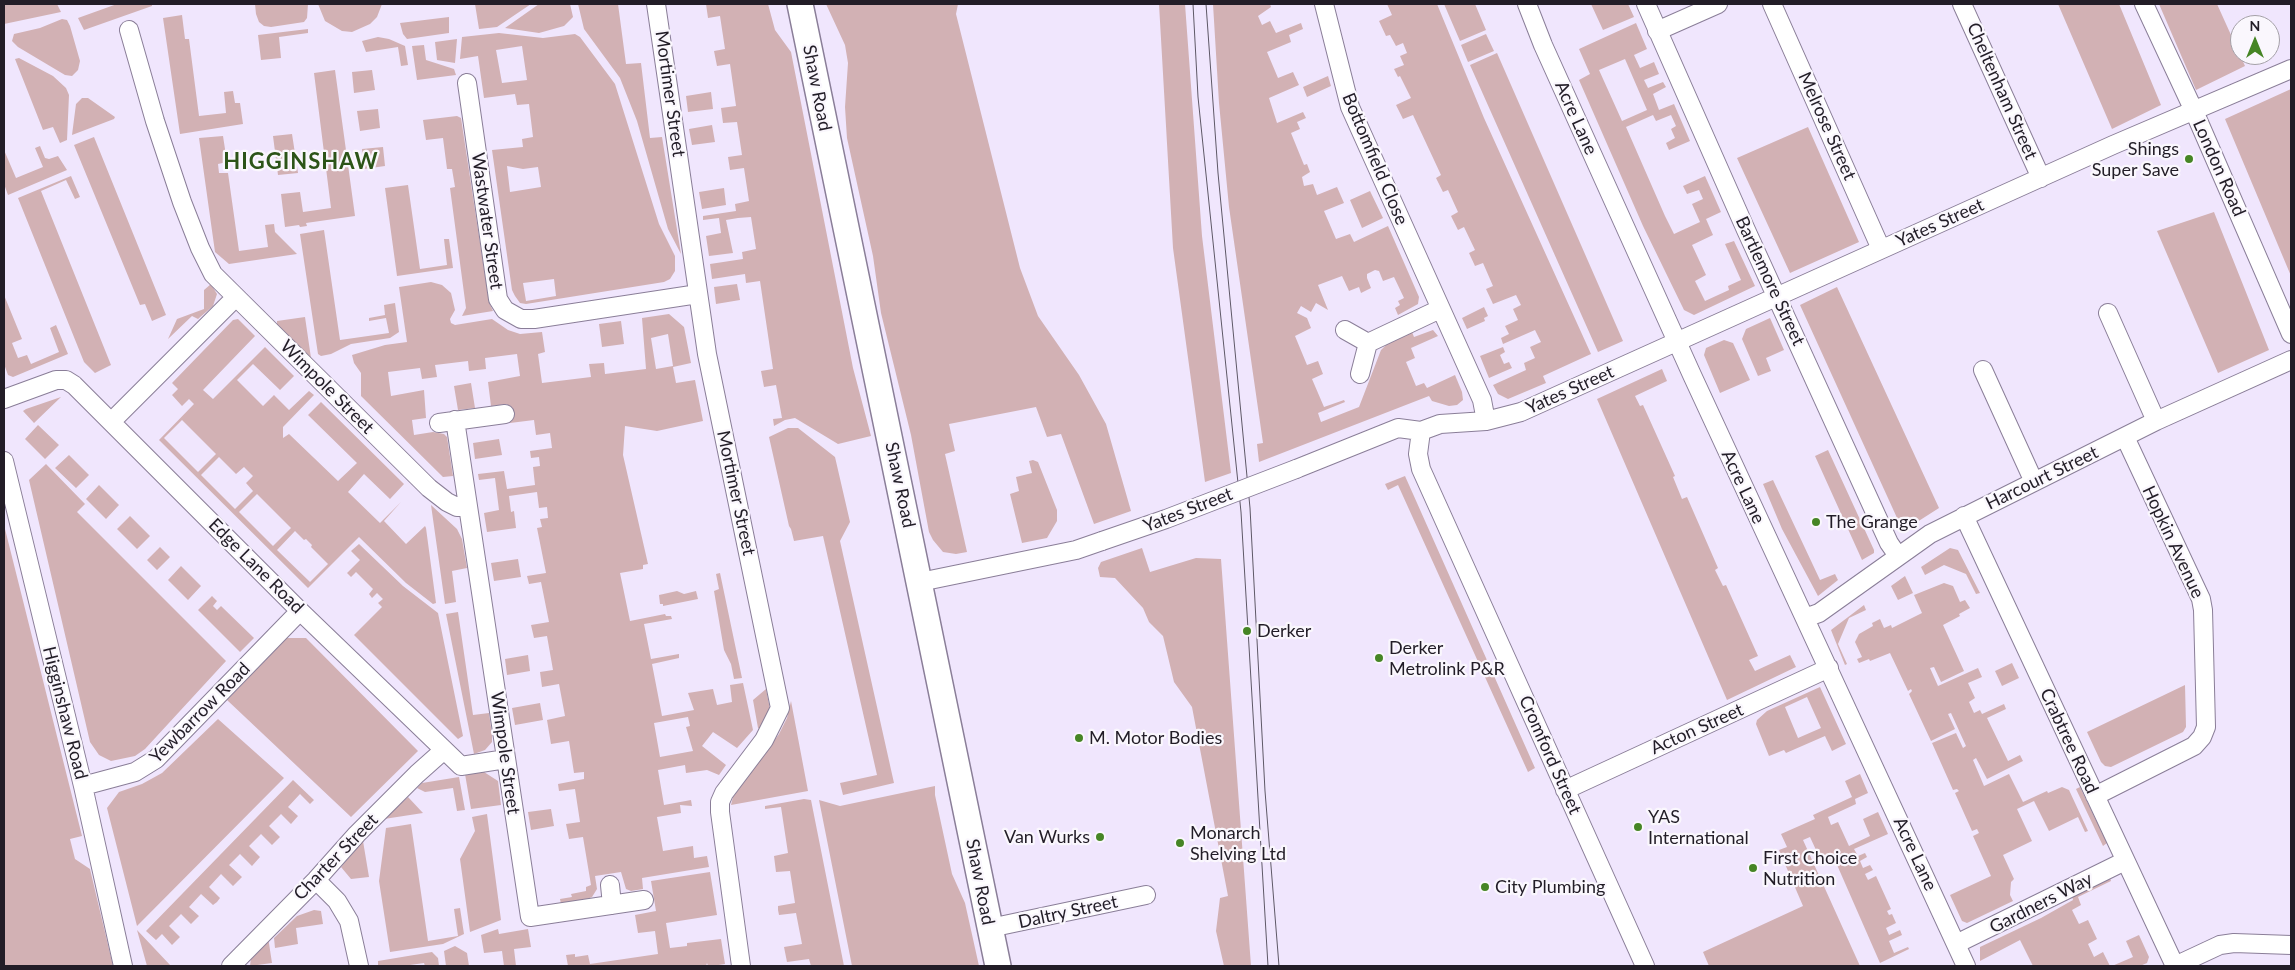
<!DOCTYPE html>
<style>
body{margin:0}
#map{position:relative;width:2295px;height:970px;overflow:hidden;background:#f0e6fd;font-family:Lato,sans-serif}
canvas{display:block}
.frame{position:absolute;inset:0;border:5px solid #221d27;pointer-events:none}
.north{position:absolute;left:2230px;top:15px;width:50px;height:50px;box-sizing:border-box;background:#faf7fd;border:1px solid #a4a0a7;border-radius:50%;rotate:0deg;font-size:14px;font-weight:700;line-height:20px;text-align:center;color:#221d27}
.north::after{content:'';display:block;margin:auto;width:18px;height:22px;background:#468525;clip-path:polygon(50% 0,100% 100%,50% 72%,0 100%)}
</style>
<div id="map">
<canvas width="2295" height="970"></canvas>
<div class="frame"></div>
<div class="north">N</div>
</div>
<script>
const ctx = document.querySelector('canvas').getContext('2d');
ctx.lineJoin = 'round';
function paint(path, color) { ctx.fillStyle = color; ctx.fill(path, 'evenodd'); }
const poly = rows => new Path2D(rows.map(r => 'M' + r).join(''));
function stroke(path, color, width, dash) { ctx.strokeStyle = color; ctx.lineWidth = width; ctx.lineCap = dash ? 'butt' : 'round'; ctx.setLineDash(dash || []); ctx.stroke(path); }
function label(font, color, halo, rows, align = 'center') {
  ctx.font = font + ' Lato,sans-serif'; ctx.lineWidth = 4.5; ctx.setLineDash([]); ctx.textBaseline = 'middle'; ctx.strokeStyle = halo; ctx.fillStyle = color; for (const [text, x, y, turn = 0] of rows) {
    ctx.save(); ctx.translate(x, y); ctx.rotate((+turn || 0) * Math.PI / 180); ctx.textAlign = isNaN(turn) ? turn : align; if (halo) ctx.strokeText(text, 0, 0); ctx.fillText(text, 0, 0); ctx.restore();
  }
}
paint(poly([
 [4,4,57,4,61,12,4,24],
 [117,4,152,4,152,6,84,30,78,18],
 [255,4,308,4,307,18,304,22,271,27,264,26,259,22,256,14],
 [318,4,382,4,377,17,370,24,352,32,342,31,325,21],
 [475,4,531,4,497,27,479,29],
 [539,4,570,4,573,17,564,26,539,33,505,28],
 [578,4,618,4,626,64,641,63,650,138,662,137,681,254,668,229,637,121,620,78,584,29],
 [706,4,768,4,775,30,791,52,853,368,871,436,838,444,795,418,785,420,774,426,773,419,782,418,776,385,764,387,761,371,773,369,760,281,746,283,745,274,712,279,710,264,743,259,742,252,756,249,751,217,738,218,726,220,733,253,709,256,706,236,721,233,719,218,703,220,703,216,736,211,735,204,749,201,744,168,730,170,728,157,742,155,737,122,723,123,721,108,736,106,730,64,717,66,714,51,725,49,720,16,708,18],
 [826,4,958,4,956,14,1020,268,1038,316,1079,375,1106,424,1131,511,1094,524,1061,434,1047,437,1036,407,949,424,955,451,945,454,967,552,956,554,943,552,933,540,929,532,911,435,881,313,873,256,847,138,845,107,848,63,845,45],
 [1159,4,1185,4,1202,236,1231,473,1205,482,1173,248],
 [1213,4,1270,4,1271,7,1258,16,1262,25,1270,21,1276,33,1301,23,1303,29,1289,35,1291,42,1267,52,1278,78,1293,72,1299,85,1269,98,1277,123,1303,112,1306,118,1297,122,1300,129,1291,133,1304,165,1307,164,1310,172,1302,177,1304,186,1313,184,1317,195,1337,187,1344,203,1324,211,1336,239,1350,234,1354,242,1388,226,1419,297,1418,304,1398,315,1395,308,1400,305,1398,301,1404,298,1394,277,1383,281,1379,271,1375,270,1367,274,1367,278,1371,288,1361,293,1359,287,1349,291,1342,276,1318,285,1328,310,1316,303,1311,312,1301,306,1297,313,1307,318,1311,328,1295,336,1307,365,1318,361,1323,374,1312,379,1324,407,1344,400,1345,402,1318,413,1321,422,1359,407,1381,350,1387,344,1412,332,1414,337,1433,330,1438,336,1411,348,1415,358,1406,362,1416,386,1424,383,1427,388,1455,375,1462,392,1463,400,1457,405,1449,406,1432,401,1429,396,1259,462,1257,444,1263,443,1229,207,1219,103],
 [1387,4,1437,4,1484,118,1591,354,1543,376,1546,383,1508,399,1498,394,1493,385,1526,370,1524,363,1535,358,1530,347,1541,342,1535,330,1503,344,1501,338,1509,334,1505,326,1518,320,1513,309,1521,305,1516,295,1493,304,1486,289,1493,286,1483,263,1475,266,1469,253,1475,250,1464,227,1458,230,1451,216,1458,212,1448,190,1443,192,1436,178,1441,175,1413,115,1403,119,1396,105,1411,98,1400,76,1398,77,1394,69,1404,65,1400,56,1407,53,1403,43,1396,46,1390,35,1386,36,1379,21,1392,15],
 [1444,4,1475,4,1486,30,1460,41],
 [1591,4,1628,4,1634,17,1603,30],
 [2058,4,2119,4,2161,105,2112,129],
 [2159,4,2217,4,2245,66,2196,90],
 [182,15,185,39,189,39,199,116,226,113,224,92,233,91,235,103,240,103,243,124,180,134,163,18],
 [449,17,449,33,407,39,403,34,400,23],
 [62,19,67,20,70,26,80,61,78,70,72,76,65,75,18,47,12,41,14,34,40,28],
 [1636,23,1647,49,1634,55,1640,68,1654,62,1659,74,1644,80,1648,88,1663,82,1666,87,1653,94,1659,110,1674,104,1690,141,1669,150,1666,143,1675,138,1671,129,1676,126,1671,115,1656,121,1653,115,1626,127,1665,216,1674,234,1700,222,1692,204,1703,199,1699,190,1687,194,1683,186,1705,176,1721,212,1706,219,1713,235,1692,245,1706,275,1695,281,1705,301,1729,290,1728,286,1741,280,1725,244,1734,241,1755,286,1694,315,1684,310,1643,226,1579,80,1590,74,1579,49],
 [1625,59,1647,110,1622,121,1599,70],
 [308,29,308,33,279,37,281,58,261,60,258,35],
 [499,33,543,38,575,34,580,37,615,84,659,224,675,256,675,271,670,279,664,282,526,304,520,303,515,296,512,290,492,150,523,147,522,139,533,137,529,104,517,105,515,94,484,98,478,56,460,59,462,37],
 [522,46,527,80,502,83,496,50],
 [507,166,523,169,538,167,541,187,510,192],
 [554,279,556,296,526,301,523,283],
 [1486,34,1494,51,1468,62,1461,45],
 [378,37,389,39,405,46,408,65,401,66,398,47,366,52,362,41],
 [457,39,455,63,437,60,435,42],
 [424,45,426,60,454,69,456,75,417,80,412,46],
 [1497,53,1623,341,1598,352,1470,65],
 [19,58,53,76,66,88,69,95,67,140,60,143,53,127,43,130,15,59],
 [335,70,355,216,306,223,307,226,300,227,299,225,285,227,281,194,300,192,303,212,331,208,314,73],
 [372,70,375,90,354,93,352,72],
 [1328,76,1331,86,1307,97,1303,87],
 [2291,89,2291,276,2225,119],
 [711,92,713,109,688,112,686,96],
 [82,98,88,98,115,117,114,119,72,135,76,104],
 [378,109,380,128,360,131,357,111],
 [457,116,461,118,489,302,493,311,462,316,466,308,450,188,455,187,452,169,447,169,443,138,426,140,423,120],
 [712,125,715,142,692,145,689,129],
 [1808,127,1859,242,1790,273,1737,158],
 [292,134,298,173,278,175,273,136],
 [223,136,227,162,218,164,219,173,228,173,239,251,268,247,265,225,274,224,275,232,297,254,229,264,215,252,199,138],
 [94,137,166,315,152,321,145,304,140,305,74,145],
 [40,146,45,158,49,159,58,156,67,170,8,195,4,184,4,150,16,178,43,167,35,148],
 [383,147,385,166,364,169,362,149],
 [71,176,80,197,75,199,66,180,41,191,111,365,95,373,84,362,18,198],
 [408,185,420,269,447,265,444,239,449,239,453,268,397,276,385,188],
 [724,188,726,205,702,209,699,192],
 [1370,191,1383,218,1362,228,1350,200],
 [2214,212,2269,350,2218,373,2157,231],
 [324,230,340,340,389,333,386,318,369,321,369,318,385,315,384,305,395,303,399,332,390,338,351,344,331,354,321,356,318,354,300,234],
 [431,282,442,285,451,293,455,310,450,319,451,323,455,325,492,319,508,330,520,334,542,332,545,352,538,354,542,383,591,377,589,364,604,363,605,374,646,369,642,318,669,314,684,327,691,363,673,367,676,383,695,380,703,421,657,431,625,426,623,455,648,564,643,565,643,569,620,573,630,621,665,614,666,616,671,616,672,619,644,624,651,659,679,654,679,658,652,664,662,716,694,710,688,693,713,689,717,705,732,702,730,685,743,683,753,730,737,748,713,732,702,746,726,765,719,775,707,770,686,773,685,765,658,770,664,805,691,800,692,806,680,805,681,813,657,817,663,851,693,846,694,858,707,856,709,867,642,878,643,889,631,891,626,889,621,872,595,876,597,889,592,897,585,900,561,904,560,899,572,897,571,894,586,891,586,887,591,885,583,837,569,839,566,824,580,822,575,789,559,791,558,784,584,779,584,772,574,773,569,741,551,744,547,720,565,716,559,684,542,687,540,672,553,670,547,636,534,638,531,625,549,622,541,582,529,584,527,576,546,573,537,528,542,527,540,519,548,518,547,507,539,508,537,492,509,496,511,512,514,511,516,528,487,532,484,513,499,510,495,478,479,480,478,474,504,471,507,489,535,485,533,467,540,466,539,457,531,458,530,451,552,448,550,433,536,435,534,420,510,423,507,404,491,406,488,382,520,376,517,354,485,358,486,369,469,371,468,361,435,365,437,377,422,379,420,368,388,372,391,396,424,390,426,418,412,420,414,435,433,432,444,434,447,437,453,476,443,477,361,396,361,373,354,363,352,355,385,345,407,342,399,287],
 [668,334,673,366,656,369,651,338],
 [688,717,690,726,686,727,693,751,660,757,654,723],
 [211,284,217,294,213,306,198,319,192,316,168,339,177,319,204,309,204,290],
 [737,284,740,300,716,304,714,287],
 [1837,287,1939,508,1903,531,1800,305],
 [4,295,22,339,12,343,18,358,27,355,31,364,59,352,50,328,56,325,68,354,13,377,8,375,4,364],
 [1484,307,1488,316,1484,318,1485,321,1467,329,1462,318],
 [305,317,311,358,277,325,277,321],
 [1770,318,1784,350,1766,358,1771,371,1758,376,1742,339,1746,329],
 [238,319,255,336,203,390,213,399,265,347,294,376,280,390,253,364,237,380,263,406,274,395,289,410,309,391,314,395,283,427,283,438,289,434,338,481,357,463,308,415,321,402,404,484,390,499,364,474,348,492,380,523,401,502,384,521,406,544,425,526,426,528,436,603,433,604,406,583,359,537,308,588,159,440,194,404,189,399,182,406,172,395,178,389,172,383,233,320],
 [182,420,216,454,198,472,164,438],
 [219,457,236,474,244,467,253,476,246,483,253,491,235,509,201,475],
 [257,494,291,528,273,546,239,512],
 [295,531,304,540,306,539,312,545,311,547,328,564,310,582,277,550],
 [621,321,624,344,602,347,599,324],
 [1724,340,1733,343,1750,380,1720,393,1704,355,1706,348],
 [1503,347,1505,352,1500,355,1504,364,1509,362,1512,368,1489,378,1480,356],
 [1662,369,1667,381,1635,396,1640,406,1643,405,1675,476,1673,477,1682,499,1687,497,1718,568,1715,570,1723,586,1726,585,1758,656,1749,660,1755,671,1790,655,1796,667,1727,700,1597,399],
 [471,383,475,408,458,410,454,386],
 [61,397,34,423,23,411,26,409],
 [38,425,59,445,45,459,25,439],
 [788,428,798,428,835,457,850,522,840,541,894,783,843,795,840,783,877,775,823,536,794,541,791,529,789,526,769,437],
 [499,439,502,455,475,459,473,443],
 [1828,450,1874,550,1874,553,1862,560,1815,456],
 [69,455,89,475,76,488,55,468],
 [1033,460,1038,462,1057,510,1057,521,1047,538,1022,543,1010,494,1019,491,1016,477,1032,473,1029,461],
 [46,464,85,504,77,512,226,661,145,749,135,756,111,761,99,755,90,742,29,480],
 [1405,476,1535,768,1528,772,1398,485,1388,490,1385,484],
 [1773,480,1820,580,1835,574,1838,580,1818,596,1782,529,1763,484],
 [99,485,119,505,106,519,86,499],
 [431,505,457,529,462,539,467,568,452,571,456,602,445,604],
 [130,516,150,536,137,549,117,529],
 [4,525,82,836,70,839,75,859,90,869,113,966,4,966],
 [359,544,403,586,438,613,463,736,458,739,354,635,382,607,378,603,383,599,377,593,372,598,369,594,373,589,356,572,351,577,347,573,360,560,351,551],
 [160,547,170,557,157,570,147,560],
 [1142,548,1150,572,1196,558,1221,559,1251,966,1224,966,1216,931,1220,898,1228,896,1192,707,1174,682,1163,636,1149,622,1143,608,1115,578,1100,577,1098,568,1101,562],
 [1950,548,1958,550,1980,593,1976,594,1966,574,1944,565,1925,575,1921,567],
 [518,559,521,577,494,581,491,563],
 [181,566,201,586,188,600,168,580],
 [720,573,742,678,734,679,731,664,724,650,714,591,719,589,716,574],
 [1905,576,1913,593,1898,600,1891,586],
 [1944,583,1953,586,1960,602,1965,600,1970,608,1959,614,1960,616,1943,625,1964,671,1941,682,1934,667,1930,668,1938,686,1978,668,1982,677,1968,683,1975,698,1969,702,1974,713,1980,710,1982,714,2004,704,2006,709,1987,718,2008,761,2020,755,2023,761,1987,779,1976,758,1973,760,1984,786,2009,774,2023,802,2047,791,2048,793,2062,787,2069,790,2088,831,2085,832,2078,817,2049,831,2034,801,2017,809,2032,841,2003,855,2014,879,2011,882,2010,895,2013,901,1967,923,1962,921,1950,895,1991,876,1973,836,1979,833,1977,829,1972,831,1955,793,1959,791,1957,789,1953,790,1932,743,1956,733,1963,748,1966,746,1951,713,1948,714,1955,729,1931,741,1909,694,1912,691,1911,689,1908,691,1890,653,1870,661,1869,659,1859,663,1857,659,1862,657,1855,642,1859,634,1873,626,1872,623,1880,619,1884,628,1891,625,1892,628,1922,613,1914,595],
 [677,591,684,594,696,591,698,599,663,606,663,604,660,604,659,595],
 [212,596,217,601,213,606,217,610,221,606,254,638,240,652,198,610],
 [1864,605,1866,610,1849,618,1838,644,1847,664,1845,665,1831,630],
 [458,612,473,715,489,713,492,734,492,742,485,750,474,754,446,614],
 [287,638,306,638,418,751,351,817,227,700],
 [528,655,530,671,507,675,505,659],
 [2012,663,2019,678,2002,686,1995,671],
 [2185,685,2186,727,2183,732,2111,767,2105,766,2101,762,2087,732],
 [1820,687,1846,744,1832,751,1825,736,1786,753,1784,750,1769,756,1756,724,1757,720,1767,711],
 [1807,697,1821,728,1798,738,1785,707],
 [766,689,770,709,768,717,761,730,758,728,753,700],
 [791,701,808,791,731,805,733,797,779,734,787,718],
 [540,703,543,720,515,725,512,708],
 [218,719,284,778,137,926,107,808,119,792,142,784,162,773],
 [484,772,498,781,501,805,471,809,465,774],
 [1860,774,1868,793,1855,799,1856,804,1828,817,1831,825,1838,822,1849,846,1870,836,1863,819,1878,812,1888,834,1854,849,1858,856,1865,853,1867,857,1860,861,1863,868,1870,865,1873,870,1865,874,1868,880,1876,876,1891,909,1887,911,1889,915,1892,914,1896,923,1886,928,1889,935,1900,930,1902,935,1889,941,1894,953,1908,947,1909,949,1880,963,1834,858,1822,863,1810,837,1803,840,1860,966,1709,966,1703,952,1803,906,1779,850,1787,847,1781,834,1815,819,1813,815,1852,797,1845,781],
 [459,777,465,810,457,811,453,788,425,792,417,788,422,783],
 [293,780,314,800,310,804,300,794,288,807,298,816,291,824,281,814,269,826,280,837,272,845,261,834,249,846,260,857,252,866,240,854,229,865,242,877,233,886,221,874,209,887,220,898,217,902,213,905,201,894,189,907,199,916,191,924,181,914,169,926,180,937,172,945,162,934,156,940,146,931],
 [935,786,935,795,952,874,965,903,979,966,852,966,819,800,840,806],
 [2080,787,2107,843,2103,846,2076,789],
 [408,797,423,813,384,819],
 [804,799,811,800,844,966,811,966,809,959,787,962,784,947,802,944,796,913,779,915,778,910,778,906,795,903,790,871,776,872,774,856,788,853,781,807,765,809,765,806],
 [551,809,554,826,531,830,528,812],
 [487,814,501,920,470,932,460,859,475,831,472,817],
 [411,824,428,941,458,936,454,909,460,908,464,934,443,944,390,952,379,881,386,828],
 [363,841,369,877,351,879,341,867],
 [710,872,717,915,666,923,670,948,687,946,687,943,721,939,725,964,712,966,708,966,707,963,706,966,568,966,566,955,575,954,575,957,588,955,590,964,658,954,655,931,638,933,635,915,656,911,651,881],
 [2110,878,2111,881,2078,897,2081,905,2072,910,2079,924,2088,920,2097,939,2088,944,2094,957,2103,952,2110,966,2033,966,2020,940,1980,961,1980,947,2041,918,2073,900,2072,896],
 [314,910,321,911,323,924,296,928,298,944,275,948,274,938,297,916],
 [498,929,499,934,528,929,531,947,514,949,516,966,504,966,502,951,484,953,481,935],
 [137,930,171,966,147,966],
 [2139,935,2149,957,2147,963,2140,966,2112,966,2133,957,2126,941],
 [268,937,272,963,250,966,252,950],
 [455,946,467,953,469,966,446,966,444,951],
 [432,952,438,958,439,966,425,966,424,963,403,966,378,966,378,961]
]), '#d2b1b4');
const minor = poly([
 [656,4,707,354,780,708,764,740,724,793,720,802,720,812,741,966],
 [1324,4,1350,107,1482,400,1486,421],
 [1527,4,1543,45,1692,375,1966,966],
 [1646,4,1746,230,1889,543,1898,556],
 [1772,4,1881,249],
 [1962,4,2041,178],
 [2144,4,2194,111,2291,334],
 [129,30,155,121,182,202,200,248,213,274,429,488,447,502,457,507,467,507],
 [1657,31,1718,4],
 [467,83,498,299,505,310,521,319,534,319,698,294],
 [2108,313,2156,421],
 [1345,330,1368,343,1440,309],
 [1983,370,2034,482],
 [1360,374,1368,343],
 [4,399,56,380,66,380,74,385,300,611,461,766,506,759],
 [455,420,530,917,644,900],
 [112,421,236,297],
 [439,423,505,414],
 [1421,431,1418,454,1421,469,1645,966],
 [4,461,83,786,123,966],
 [1296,469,1398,428,1421,431,1440,424,1486,421,1521,412,2113,145,2291,69],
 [1964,516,2175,966,2220,945,2234,943,2291,945],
 [920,582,1076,550,1102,541],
 [1805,618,1819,613,1930,534,2156,421,2291,360],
 [83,786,135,772,156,759,300,611],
 [1565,790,1829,668],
 [2095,796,2194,746,2202,737,2206,727,2203,610,2201,599,2125,437],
 [316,880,337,901,349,921,359,966],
 [610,885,612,905],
 [990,928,1146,895],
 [1956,944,2125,861],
 [231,966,316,880,357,834,417,774,444,750]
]);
const secondary = poly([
 [800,4,998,966]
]);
stroke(minor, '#8a7e98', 20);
stroke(secondary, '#8a7e98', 28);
stroke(minor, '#fff', 18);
stroke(secondary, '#fff', 25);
stroke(poly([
 [1193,4,1198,97,1241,512,1268,966],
 [1206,4,1218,173,1250,508,1265,791,1279,966]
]), '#5e5866', 1);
const minorBridge = poly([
 [1102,541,1166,519,1296,469]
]);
stroke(minorBridge, '#8a7e98', 20, []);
stroke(minorBridge, '#fff', 18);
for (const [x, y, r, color] of [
 [2189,159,5,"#468525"],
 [1816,522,5,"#468525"],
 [1247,631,5,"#468525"],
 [1379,658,5,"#468525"],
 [1079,738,5,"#468525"],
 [1638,827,5,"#468525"],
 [1100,837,5,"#468525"],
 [1180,843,5,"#468525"],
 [1753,868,5,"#468525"],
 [1485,887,5,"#468525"]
]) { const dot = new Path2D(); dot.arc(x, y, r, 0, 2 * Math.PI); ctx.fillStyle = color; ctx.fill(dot); stroke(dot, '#faf7fd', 2); }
label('18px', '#221d27', '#faf7fd', [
 ["Shaw Road",817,88,79],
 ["Cheltenham Street",2002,91,66],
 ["Mortimer Street",670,94,82],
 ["Acre Lane",1576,118,66],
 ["Melrose Street",1827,126,66],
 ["Bottomfield Close",1375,159,67],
 ["London Road",2219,168,66],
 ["Wastwater Street",487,221,82],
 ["Yates Street",1940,223,-24],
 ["Bartlemore Street",1770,281,65],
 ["Wimpole Street",327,387,45],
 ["Yates Street",1570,390,-24],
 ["Harcourt Street",2042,478,-26],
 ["Shaw Road",900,485,78],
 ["Acre Lane",1743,487,65],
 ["Mortimer Street",736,493,78],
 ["Yates Street",1188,510,-21],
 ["Hopkin Avenue",2173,542,65],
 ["Edge Lane Road",256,566,45],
 ["Higginshaw Road",65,713,76],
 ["Yewbarrow Road",200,713,-45],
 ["Acton Street",1697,729,-24],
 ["Crabtree Road",2069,741,65],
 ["Wimpole Street",505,753,82],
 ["Cromford Street",1550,755,66],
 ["Acre Lane",1915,854,65],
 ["Charter Street",336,857,-46],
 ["Shaw Road",980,882,79],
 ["Gardners Way",2041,903,-27],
 ["Daltry Street",1068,912,-12]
]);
label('18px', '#221d27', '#faf7fd', [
 ["Shings",2179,149,"right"],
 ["Super Save",2179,170,"right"],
 ["The Grange",1826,522],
 ["Derker",1257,631],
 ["Derker",1389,648],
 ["Metrolink P&R",1389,669],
 ["M. Motor Bodies",1089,738],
 ["YAS",1648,817],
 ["International",1648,838],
 ["Monarch",1190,833],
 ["Shelving Ltd",1190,854],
 ["Van Wurks",1090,837,"right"],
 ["First Choice",1763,858],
 ["Nutrition",1763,879],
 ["City Plumbing",1495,887]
], 'left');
ctx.letterSpacing = '1px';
label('bold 22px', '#2c5418', '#faf7fd', [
 ["HIGGINSHAW",301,162]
]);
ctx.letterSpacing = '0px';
</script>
